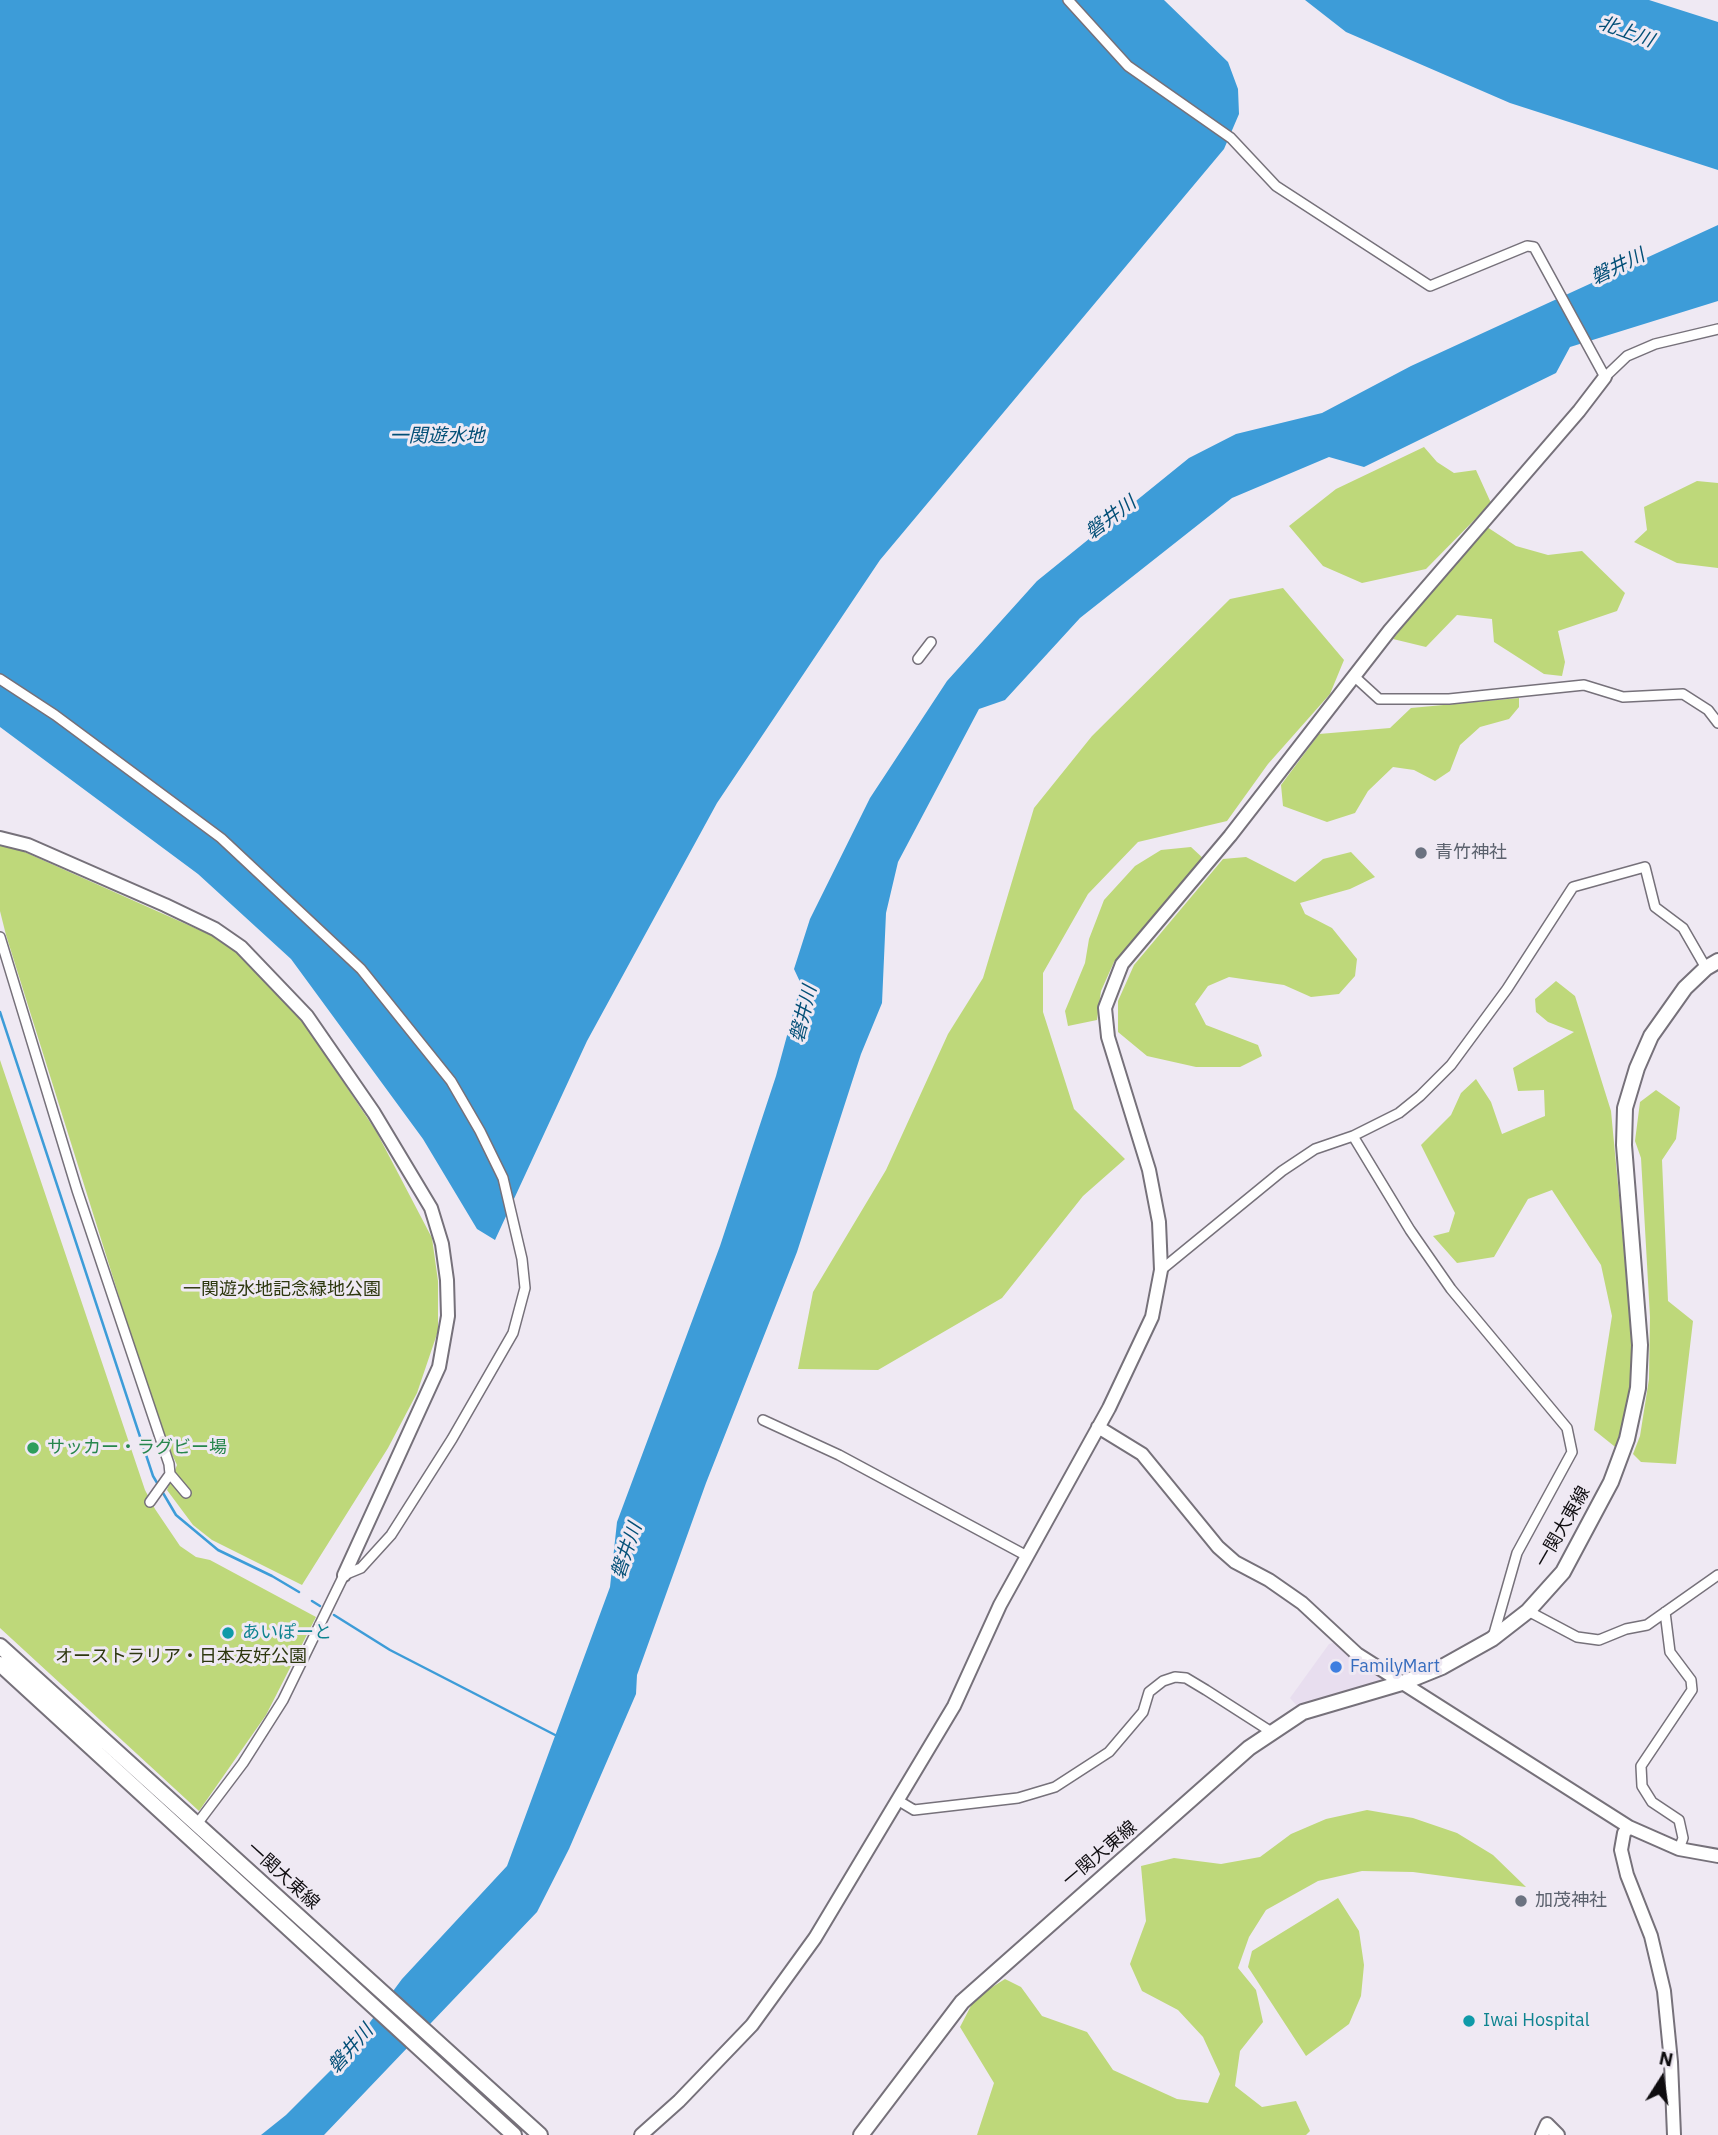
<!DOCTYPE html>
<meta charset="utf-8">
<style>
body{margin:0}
#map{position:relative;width:1718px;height:2135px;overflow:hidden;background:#efe9f3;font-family:"IBM Plex Sans",sans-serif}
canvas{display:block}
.north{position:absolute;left:1627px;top:2044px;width:70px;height:70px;-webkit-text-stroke:5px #efe9f3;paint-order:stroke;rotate:12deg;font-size:19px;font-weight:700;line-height:28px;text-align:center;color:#0f0d10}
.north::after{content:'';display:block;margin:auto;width:24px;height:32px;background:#0f0d10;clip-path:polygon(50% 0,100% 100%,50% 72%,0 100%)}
</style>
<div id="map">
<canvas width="1718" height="2135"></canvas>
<div class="north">N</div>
</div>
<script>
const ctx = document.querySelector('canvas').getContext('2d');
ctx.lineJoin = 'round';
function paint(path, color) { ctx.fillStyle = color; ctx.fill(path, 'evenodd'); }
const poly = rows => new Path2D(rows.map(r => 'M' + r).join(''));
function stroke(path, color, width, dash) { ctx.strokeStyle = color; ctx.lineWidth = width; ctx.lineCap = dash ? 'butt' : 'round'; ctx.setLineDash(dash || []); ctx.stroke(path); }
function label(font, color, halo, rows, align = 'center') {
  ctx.font = font + ' "IBM Plex Sans","Noto Sans JP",sans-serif'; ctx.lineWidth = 6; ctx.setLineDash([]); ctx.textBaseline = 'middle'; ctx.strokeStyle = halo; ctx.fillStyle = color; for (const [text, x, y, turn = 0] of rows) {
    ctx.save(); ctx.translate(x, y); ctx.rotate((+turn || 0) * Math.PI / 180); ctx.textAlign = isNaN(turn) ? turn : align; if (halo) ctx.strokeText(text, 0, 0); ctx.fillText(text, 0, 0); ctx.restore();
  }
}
paint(poly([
 [1336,1642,1381,1675,1379,1684,1298,1707,1290,1698,1329,1644]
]), '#e8deef');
paint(poly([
 [1424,447,1437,462,1454,473,1476,470,1491,503,1426,569,1362,583,1323,566,1289,526,1336,489],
 [1697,481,1718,483,1718,568,1677,563,1634,542,1647,530,1644,507],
 [1487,527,1516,546,1548,555,1582,551,1625,593,1617,611,1558,631,1565,662,1562,676,1544,674,1494,642,1492,619,1457,615,1426,647,1393,639,1441,577],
 [1283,588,1344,660,1330,694,1268,764,1227,821,1138,842,1088,894,1043,973,1043,1012,1074,1109,1125,1159,1083,1196,1002,1298,878,1370,798,1369,813,1292,886,1170,948,1034,983,978,1034,808,1092,736,1230,599],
 [1519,698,1519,707,1509,719,1480,727,1460,745,1450,771,1435,781,1414,770,1393,767,1368,791,1355,813,1327,822,1283,806,1281,785,1319,734,1390,728,1411,708],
 [0,841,215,937,245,958,302,1020,376,1131,432,1238,438,1281,438,1331,417,1393,388,1448,302,1585,212,1540,193,1525,167,1490,177,1465,161,1431,6,935,0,911],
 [1191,847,1205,860,1114,962,1101,991,1097,1020,1068,1026,1065,1011,1085,963,1089,939,1104,900,1135,866,1161,850],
 [1351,852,1375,877,1350,889,1300,903,1305,914,1332,928,1357,959,1355,976,1339,994,1311,997,1284,985,1229,977,1208,986,1195,1004,1206,1025,1258,1045,1262,1056,1240,1067,1196,1067,1147,1056,1118,1032,1118,1001,1134,965,1223,859,1246,857,1295,882,1323,859],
 [1556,981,1575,996,1611,1111,1636,1376,1619,1450,1594,1430,1612,1316,1601,1265,1552,1190,1528,1199,1494,1257,1457,1263,1433,1236,1449,1232,1455,1213,1421,1145,1451,1115,1461,1093,1476,1079,1491,1102,1502,1134,1545,1116,1544,1090,1518,1091,1513,1068,1574,1032,1548,1022,1536,1012,1535,999],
 [0,1060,145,1490,155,1509,180,1546,196,1557,210,1560,316,1617,266,1715,199,1811,0,1628],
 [1656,1090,1680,1107,1676,1139,1662,1160,1668,1301,1693,1321,1676,1464,1641,1462,1633,1454,1640,1436,1649,1379,1650,1317,1641,1158,1635,1141,1640,1102],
 [1367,1810,1413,1818,1457,1833,1493,1855,1526,1887,1413,1872,1362,1871,1318,1881,1266,1910,1249,1937,1238,1968,1256,1990,1263,2022,1240,2051,1235,2086,1262,2107,1296,2101,1310,2131,1306,2135,977,2135,994,2083,960,2027,975,1998,1005,1979,1021,1987,1042,2016,1087,2032,1113,2070,1177,2099,1208,2103,1220,2074,1203,2037,1178,2010,1142,1991,1130,1964,1146,1921,1141,1866,1174,1858,1221,1864,1260,1857,1291,1834,1326,1819],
 [1338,1898,1359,1931,1364,1965,1361,1996,1349,2024,1306,2056,1248,1967,1252,1951]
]), '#bed87a');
paint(poly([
 [0,0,1164,0,1228,62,1238,89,1239,114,1224,149,880,560,717,803,587,1041,495,1240,477,1229,423,1139,291,959,198,874,0,727],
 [1305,0,1649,0,1718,22,1718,170,1510,103,1346,32],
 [1718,225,1718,301,1570,347,1556,373,1364,467,1329,457,1232,498,1080,618,1005,700,979,709,898,862,886,913,882,1003,861,1054,797,1252,706,1483,637,1675,636,1694,569,1849,537,1912,324,2135,261,2135,286,2115,345,2056,402,1979,507,1866,610,1587,617,1522,720,1246,776,1076,801,984,794,969,810,919,870,798,947,681,1037,581,1189,458,1236,434,1322,413,1411,366]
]), '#3d9cd8');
stroke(poly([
 [0,1012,153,1476,176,1515,218,1550,272,1576,299,1592],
 [312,1601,320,1606],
 [334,1615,390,1650,559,1737]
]), '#3d9cd8', 2.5);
const street = poly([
 [1068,0,1128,66,1231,138,1276,186,1430,286,1527,246,1534,247,1605,377,1627,356,1655,344,1718,329],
 [918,659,931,642],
 [1356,678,1379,699,1449,699,1584,685,1623,697,1683,694,1708,710,1718,723],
 [0,679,55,715,221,838,361,969,451,1081,480,1131,503,1178,522,1259,525,1288,513,1333,452,1439,391,1535,361,1568,344,1575,283,1700,243,1763,197,1824],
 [0,937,77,1190,169,1464,170,1474,150,1502],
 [1353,1136,1410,1230,1451,1289,1567,1428,1572,1452,1517,1553,1493,1637],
 [1161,1270,1282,1171,1315,1149,1353,1136,1399,1113,1420,1096,1451,1065,1507,989,1573,887,1645,867,1655,907,1683,928,1706,968],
 [763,1420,839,1455,1027,1556],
 [170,1474,186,1493],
 [1528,1611,1577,1637,1599,1640,1626,1629,1647,1625,1718,1575],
 [1665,1612,1670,1652,1691,1680,1692,1690,1641,1766,1642,1786,1652,1802,1679,1820,1683,1838,1679,1849],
 [899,1801,914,1810,1018,1798,1055,1787,1109,1752,1143,1712,1149,1692,1163,1681,1175,1677,1186,1678,1206,1690,1270,1731]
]);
const secondary = poly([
 [0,838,28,845,165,905,215,929,241,947,307,1016,374,1113,431,1208,442,1244,447,1280,448,1316,439,1367,344,1575],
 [1098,1427,1142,1454,1218,1547,1235,1562,1269,1580,1302,1603,1357,1654,1629,1827,1679,1849,1718,1856],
 [1629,1827,1624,1833,1621,1850,1627,1875,1651,1936,1664,1991,1671,2062,1674,2135],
 [641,2135,679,2101,752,2025,815,1938,954,1706,1000,1605,1109,1408,1152,1317,1161,1270,1159,1222,1149,1170,1108,1037,1105,1008,1122,964,1230,836,1390,630,1579,411,1605,377],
 [1542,2135,1547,2124,1558,2135]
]);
const primary = poly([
 [0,1646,540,2135],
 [0,1664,514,2135],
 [861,2135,962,2002,1249,1748,1303,1712,1405,1682,1442,1667,1492,1639,1528,1611,1563,1572,1611,1482,1627,1439,1638,1388,1640,1345,1624,1145,1625,1108,1637,1068,1651,1036,1685,988,1706,968,1718,961]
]);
stroke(street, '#76717a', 12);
stroke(secondary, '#76717a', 16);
stroke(primary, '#76717a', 18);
stroke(street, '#fff', 9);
stroke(secondary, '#fff', 12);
stroke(primary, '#fff', 14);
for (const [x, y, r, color] of [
 [1421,853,7,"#6b7280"],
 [33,1448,7,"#2e9e5b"],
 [228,1633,7,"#0f9aa8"],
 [1336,1667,7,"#3f7fe0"],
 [1521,1901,7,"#6b7280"],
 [1469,2021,7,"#0f9aa8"]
]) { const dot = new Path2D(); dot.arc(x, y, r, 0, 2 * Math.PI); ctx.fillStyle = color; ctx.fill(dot); stroke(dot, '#efe9f3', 2.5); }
label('18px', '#5b616d', '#efe9f3', [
 ["青竹神社",1435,853],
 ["加茂神社",1535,1901]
], 'left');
label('18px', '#2d370e', '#efe9f3', [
 ["一関遊水地記念緑地公園",282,1290],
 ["オーストラリア・日本友好公園",181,1657]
]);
label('18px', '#27864d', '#efe9f3', [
 ["サッカー・ラグビー場",47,1448]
], 'left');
label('18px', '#0f0d10', '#efe9f3', [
 ["一関大東線",1563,1527,-60],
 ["一関大東線",1100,1854,-40],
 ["一関大東線",283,1876,42]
]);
label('18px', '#0d838f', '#efe9f3', [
 ["あいぽーと",242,1633],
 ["Iwai Hospital",1483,2021]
], 'left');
label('18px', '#366cbe', '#efe9f3', [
 ["FamilyMart",1350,1667]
], 'left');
label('italic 19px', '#034f77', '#efe9f3', [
 ["北上川",1626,32,20],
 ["磐井川",1618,267,-26],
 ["一関遊水地",437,437],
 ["磐井川",1111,518,-37],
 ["磐井川",804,1014,-76],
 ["磐井川",627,1551,-71],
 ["磐井川",351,2049,-49]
]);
</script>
